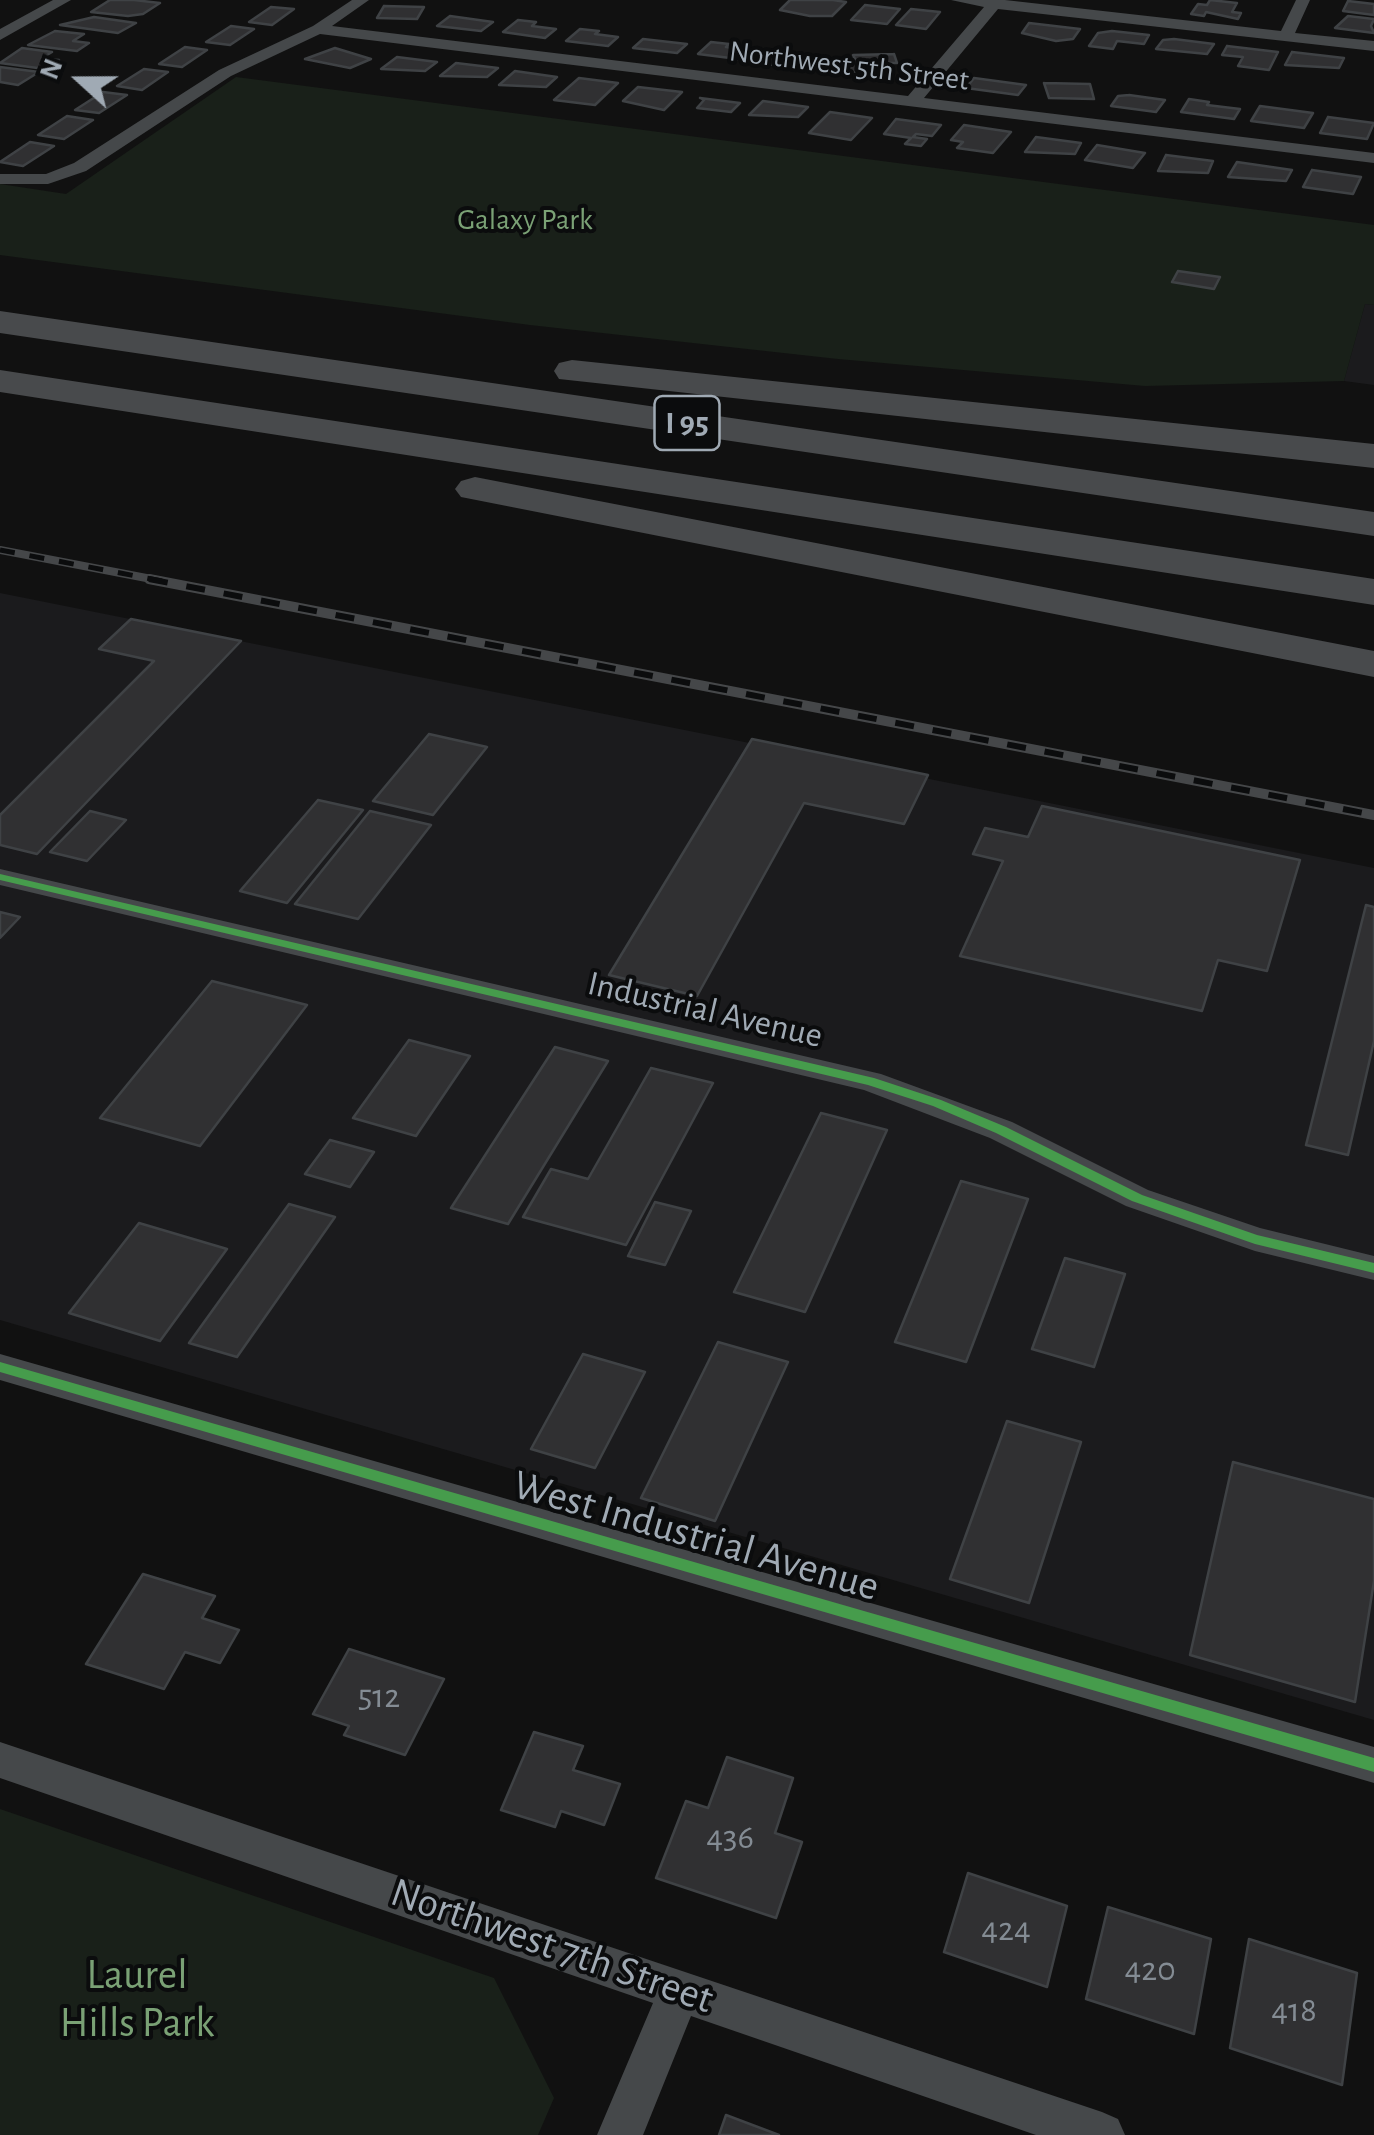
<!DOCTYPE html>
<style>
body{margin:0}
#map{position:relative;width:1374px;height:2135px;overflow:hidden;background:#111;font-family:"Alegreya Sans",sans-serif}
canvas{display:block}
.north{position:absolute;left:30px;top:30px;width:100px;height:100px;-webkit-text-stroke:8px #0b0c0d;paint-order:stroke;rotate:291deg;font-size:28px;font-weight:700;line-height:40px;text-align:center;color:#a0aab4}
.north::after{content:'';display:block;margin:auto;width:35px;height:45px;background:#a0aab4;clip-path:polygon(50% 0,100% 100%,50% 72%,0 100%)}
</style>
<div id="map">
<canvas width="1374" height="2135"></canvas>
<div class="north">N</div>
</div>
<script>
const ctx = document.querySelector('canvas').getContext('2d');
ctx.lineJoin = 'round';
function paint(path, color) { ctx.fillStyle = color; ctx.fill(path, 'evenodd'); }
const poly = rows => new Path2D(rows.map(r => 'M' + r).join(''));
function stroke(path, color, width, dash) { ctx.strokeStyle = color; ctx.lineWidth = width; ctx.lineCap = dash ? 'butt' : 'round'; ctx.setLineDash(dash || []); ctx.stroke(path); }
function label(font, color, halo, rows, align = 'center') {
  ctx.font = font + ' "Alegreya Sans",sans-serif'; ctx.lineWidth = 8; ctx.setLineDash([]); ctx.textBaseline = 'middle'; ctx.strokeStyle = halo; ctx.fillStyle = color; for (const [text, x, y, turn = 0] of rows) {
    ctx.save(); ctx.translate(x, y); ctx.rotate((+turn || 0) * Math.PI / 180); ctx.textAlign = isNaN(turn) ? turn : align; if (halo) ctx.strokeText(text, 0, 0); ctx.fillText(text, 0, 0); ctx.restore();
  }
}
paint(poly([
 [1365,304,1374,305,1374,385,1344,381],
 [0,593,1374,868,1374,1720,0,1320]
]), '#1b1b1d');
paint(poly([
 [236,77,1374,225,1374,305,1365,304,1344,381,1145,386,838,359,530,325,0,255,0,184,66,194],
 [0,1809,494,1978,554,2098,538,2135,0,2135]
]), '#192019');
const building = poly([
 [110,0,134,0,160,3,143,14,128,16,91,12,110,0],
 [790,0,833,0,846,2,832,16,810,16,780,10,790,0],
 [1210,0,1237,3,1232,12,1241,13,1238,19,1206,12,1204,16,1191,14,1198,4,1207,5,1210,0],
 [1348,1,1374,4,1374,15,1343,11,1348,1],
 [865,5,900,9,887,24,851,20,865,5],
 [384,6,424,7,417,19,377,18,384,6],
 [271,7,294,9,272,25,249,22,271,7],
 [911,9,940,12,926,29,896,25,911,9],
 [450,16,493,22,481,31,437,26,450,16],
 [1348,16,1374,19,1371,26,1374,33,1335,28,1348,16],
 [94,17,136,23,118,33,60,25,94,17],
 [518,20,536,22,532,26,556,29,545,38,503,32,518,20],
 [1029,23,1080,29,1073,39,1056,41,1022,33,1029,23],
 [231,26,254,29,230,45,206,42,231,26],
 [580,29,599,31,595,34,618,37,608,46,566,41,580,29],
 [55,31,84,34,73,41,89,43,77,51,28,45,55,31],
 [1112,31,1149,35,1144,44,1117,41,1113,49,1089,46,1098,33,1112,31],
 [643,39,687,44,677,53,633,48,643,39],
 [1174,39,1214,44,1207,54,1156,49,1163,40,1174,39],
 [711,42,729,44,726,47,755,51,746,60,698,54,711,42],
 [1227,46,1278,52,1269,70,1238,66,1243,57,1222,55,1227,46],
 [185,47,207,50,182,67,159,64,185,47],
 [22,48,52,52,42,58,59,60,45,69,0,63,22,48],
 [335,48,371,59,350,68,305,59,335,48],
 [788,52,797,53,794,57,818,60,810,69,765,64,775,54,788,52],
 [1292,52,1344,58,1339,68,1285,65,1292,52],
 [894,54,897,63,889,63,892,72,843,73,839,59,855,59,853,55,894,54],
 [397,57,437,62,425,71,381,69,397,57],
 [456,63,498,68,487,77,440,76,456,63],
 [0,67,39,72,18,85,0,82,0,67],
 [144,69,168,72,142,90,117,86,144,69],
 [515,71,557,77,546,87,499,85,515,71],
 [579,78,618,83,595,105,554,100,579,78],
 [974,78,1026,85,1018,95,966,88,974,78],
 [1044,83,1090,84,1094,99,1049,98,1044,83],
 [638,87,682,92,664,110,623,101,638,87],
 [103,92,127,95,99,113,75,110,103,92],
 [1129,95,1165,100,1156,112,1111,106,1118,96,1129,95],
 [700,98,740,103,731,112,697,108,704,100,700,98],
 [1189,99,1209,102,1207,105,1240,109,1234,119,1181,112,1189,99],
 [763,101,808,107,798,117,749,115,763,101],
 [1260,106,1313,113,1304,128,1251,121,1260,106],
 [830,112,872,118,851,140,809,133,830,112],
 [67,116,93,120,64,139,38,135,67,116],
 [1328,117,1374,123,1367,139,1320,133,1328,117],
 [896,119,941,125,932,136,916,134,913,137,927,139,921,146,905,144,911,138,884,134,896,119],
 [964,125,1011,132,993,153,957,148,963,142,951,140,964,125],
 [1036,137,1081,143,1075,154,1025,152,1036,137],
 [30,142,54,146,23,166,0,162,30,142],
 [1097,145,1145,153,1133,168,1085,160,1097,145],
 [1166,155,1213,161,1208,173,1158,171,1166,155],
 [1237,162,1292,170,1286,181,1228,177,1237,162],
 [1312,170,1361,177,1353,194,1303,187,1312,170],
 [1178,271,1220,277,1214,289,1172,282,1178,271],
 [131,619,241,641,37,854,0,845,0,815,154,661,99,649,131,619],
 [429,734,487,747,433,815,373,801,429,734],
 [752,739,928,775,904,824,804,803,697,996,609,975,752,739],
 [318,800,363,810,287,903,240,891,318,800],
 [1042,806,1300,860,1267,971,1218,960,1202,1011,960,956,1003,861,973,854,985,828,1028,837,1042,806],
 [90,811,126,820,87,861,50,852,90,811],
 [370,811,431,825,358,919,295,904,370,811],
 [1366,905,1374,907,1374,1041,1348,1155,1306,1145,1366,905],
 [0,912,20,917,0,938,0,912],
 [212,981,307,1005,200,1146,100,1118,212,981],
 [409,1040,470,1056,416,1136,353,1118,409,1040],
 [555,1047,608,1061,508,1224,451,1208,555,1047],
 [651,1068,713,1083,626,1245,523,1217,551,1169,588,1179,651,1068],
 [821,1113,887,1130,805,1312,734,1292,821,1113],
 [330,1140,374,1152,350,1187,305,1174,330,1140],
 [961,1181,1028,1199,966,1362,895,1342,961,1181],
 [655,1202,691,1211,665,1265,628,1256,655,1202],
 [289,1204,335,1217,237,1357,189,1343,289,1204],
 [139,1223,227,1249,160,1341,69,1313,139,1223],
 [1065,1258,1125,1274,1094,1367,1032,1349,1065,1258],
 [718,1342,788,1362,715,1521,641,1498,718,1342],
 [583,1354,645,1372,595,1468,531,1449,583,1354],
 [1007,1421,1081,1442,1029,1603,950,1579,1007,1421],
 [1233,1462,1374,1499,1374,1581,1355,1702,1190,1655,1233,1462],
 [143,1574,215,1596,202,1618,239,1630,220,1663,185,1652,164,1689,86,1664,143,1574],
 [349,1649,444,1679,405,1755,344,1735,349,1726,313,1714,349,1649],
 [534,1732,583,1746,573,1770,620,1784,604,1825,561,1811,555,1827,501,1810,534,1732],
 [727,1757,793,1778,775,1833,802,1842,776,1918,656,1878,686,1801,708,1808,727,1757],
 [968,1873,1067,1906,1047,1987,944,1952,968,1873],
 [1108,1907,1211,1939,1194,2034,1086,1999,1108,1907],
 [1249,1939,1357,1973,1342,2085,1230,2048,1249,1939],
 [726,2115,779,2135,719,2135,726,2115]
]);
paint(building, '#303032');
stroke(building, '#3f4245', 2.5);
paint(poly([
 [53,0,71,0,0,40,0,29,53,0],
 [352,0,369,0,332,26,908,96,984,7,951,0,1005,0,1281,31,1296,0,1310,0,1295,33,1374,41,1374,51,998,9,924,98,1374,153,1374,163,320,34,231,76,86,171,48,184,0,184,0,174,46,174,74,163,219,70,313,26,352,0],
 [0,869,881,1074,1012,1122,1148,1190,1260,1228,1374,1256,1374,1280,1255,1251,1126,1206,990,1138,864,1090,0,885,0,869],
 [0,1354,1374,1747,1374,1783,0,1380,0,1354],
 [0,1742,1102,2112,1118,2119,1125,2135,1036,2135,691,2016,643,2135,597,2135,653,2003,0,1778,0,1742]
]), '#45484a');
paint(poly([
 [0,311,1374,512,1374,536,0,333,0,311],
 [572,360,1374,444,1374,468,559,379,554,371,559,363,572,360],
 [0,370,1374,579,1374,605,0,392,0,370],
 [475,477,1374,651,1374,677,461,497,455,489,461,481,475,477]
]), '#484a4c');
const railFar1 = poly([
 [0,550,162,581]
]);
const rail = poly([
 [149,579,1374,815]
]);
stroke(railFar1, '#454749', 8);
stroke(rail, '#454749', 10);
stroke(railFar1, '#0b0c0d', 5, [15]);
stroke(rail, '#0b0c0d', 6, [19]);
paint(poly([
 [0,874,874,1078,941,1100,1006,1127,1142,1195,1257,1235,1374,1263,1374,1273,1255,1244,1132,1201,996,1133,933,1106,868,1085,0,880,0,874],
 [0,1362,1374,1758,1374,1772,0,1372,0,1362]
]), '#469c4c');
label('30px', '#a0aab4', '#0b0c0d', [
 ["Northwest 5th Street",849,66,7]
]);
label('30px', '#7aa175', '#0b0c0d', [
 ["Galaxy Park",525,220]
]);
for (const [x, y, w] of [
 [687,423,65]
]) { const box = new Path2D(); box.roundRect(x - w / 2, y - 27, w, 54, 8); ctx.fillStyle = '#0b0c0d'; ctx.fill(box); stroke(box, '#a0aab4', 2.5); }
label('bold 32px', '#a0aab4', null, [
 ["I 95",687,423]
]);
label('35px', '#a0aab4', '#0b0c0d', [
 ["Industrial Avenue",705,1010,13]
]);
label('35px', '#848c94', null, [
 ["512",379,1696],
 ["436",730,1837],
 ["424",1006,1929],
 ["420",1150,1969],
 ["418",1294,2010]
]);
label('42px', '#a0aab4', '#0b0c0d', [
 ["West Industrial Avenue",696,1536,16],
 ["Northwest 7th Street",552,1946,19]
]);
label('42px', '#7aa175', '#0b0c0d', [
 ["Laurel",137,1975],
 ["Hills Park",137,2023]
]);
</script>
